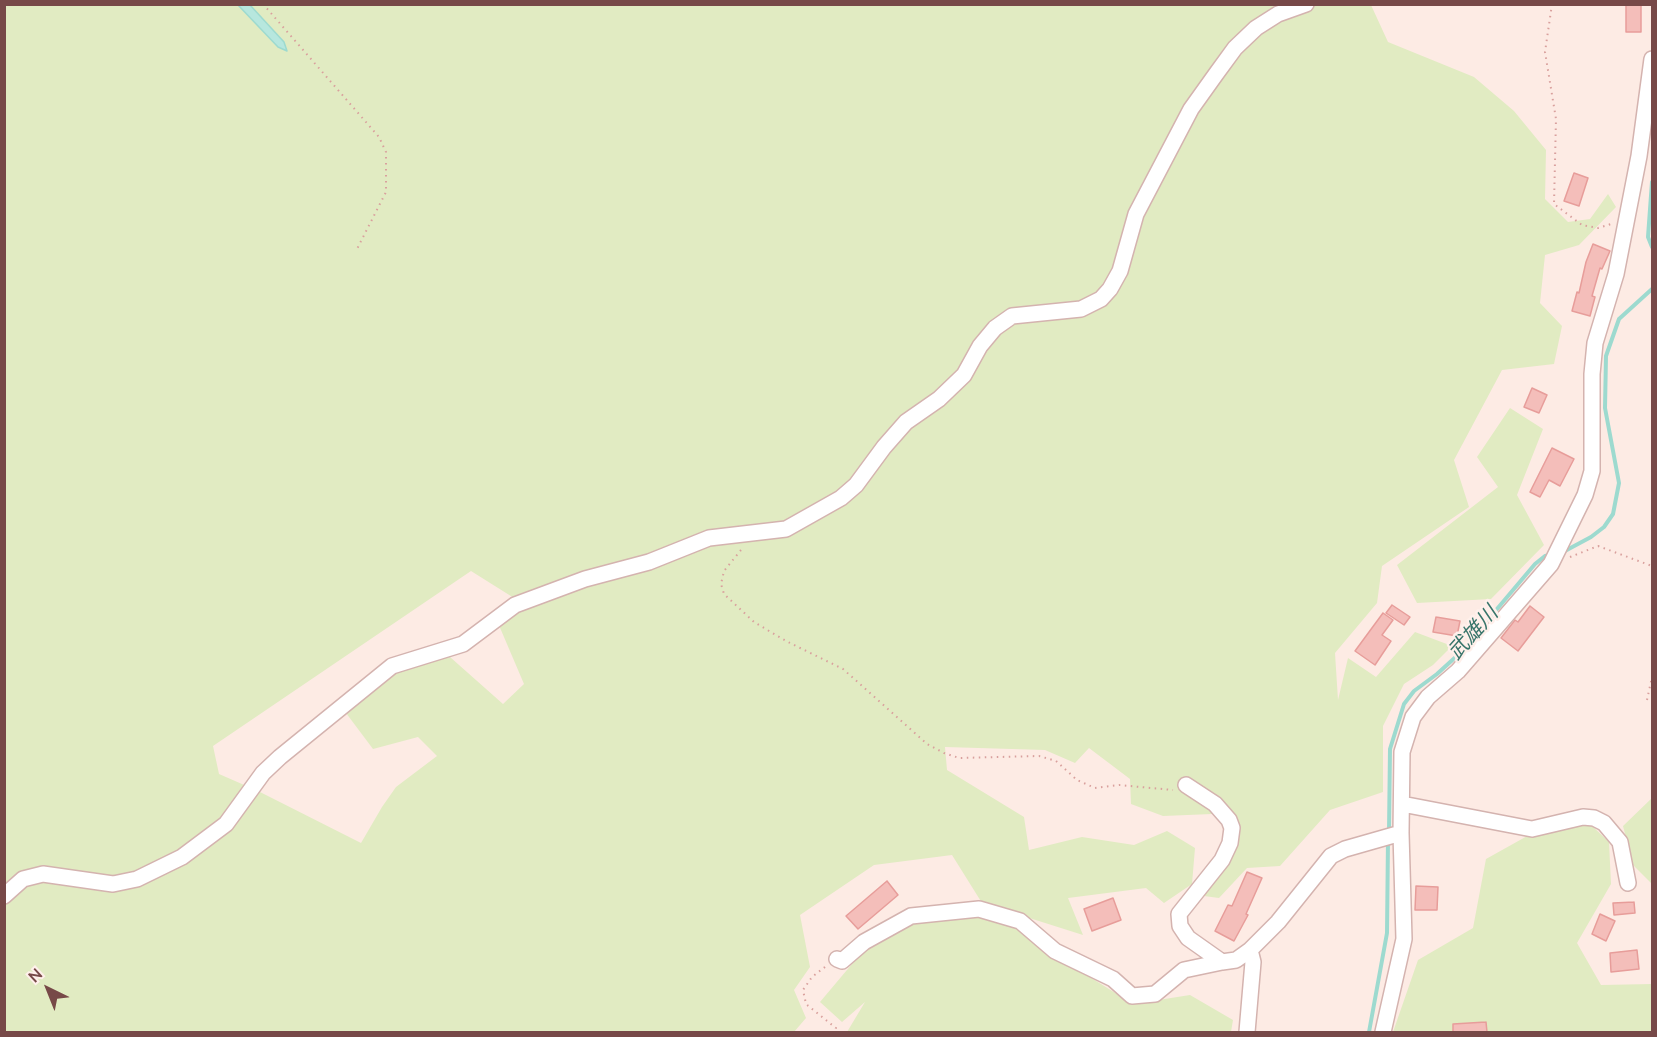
<!DOCTYPE html>
<meta charset="utf-8">
<style>
body{margin:0}
#map{position:relative;width:1657px;height:1037px;overflow:hidden;background:#fdebe4;font-family:"Nunito Sans",sans-serif}
canvas{display:block}
.frame{position:absolute;inset:0;border:6px solid #774948;pointer-events:none}
.north{position:absolute;left:18px;top:959px;width:60px;height:60px;-webkit-text-stroke:4px #fff0eb;paint-order:stroke;rotate:317deg;font-size:16px;font-weight:700;line-height:24px;text-align:center;color:#774948}
.north::after{content:'';display:block;margin:auto;width:21px;height:27px;background:#774948;clip-path:polygon(50% 0,100% 100%,50% 72%,0 100%)}
</style>
<div id="map">
<canvas width="1657" height="1037"></canvas>
<div class="frame"></div>
<div class="north">N</div>
</div>
<script>
const ctx = document.querySelector('canvas').getContext('2d');
ctx.lineJoin = 'round';
function paint(path, color) { ctx.fillStyle = color; ctx.fill(path, 'evenodd'); }
const poly = rows => new Path2D(rows.map(r => 'M' + r).join(''));
function stroke(path, color, width, dash) { ctx.strokeStyle = color; ctx.lineWidth = width; ctx.lineCap = dash ? 'butt' : 'round'; ctx.setLineDash(dash || []); ctx.stroke(path); }
function label(font, color, halo, rows, align = 'center') {
  ctx.font = font + ' "Nunito Sans","Noto Sans JP",sans-serif'; ctx.lineWidth = 5; ctx.setLineDash([]); ctx.textBaseline = 'middle'; ctx.strokeStyle = halo; ctx.fillStyle = color; for (const [text, x, y, turn = 0] of rows) {
    ctx.save(); ctx.translate(x, y); ctx.rotate((+turn || 0) * Math.PI / 180); ctx.textAlign = isNaN(turn) ? turn : align; if (halo) ctx.strokeText(text, 0, 0); ctx.fillText(text, 0, 0); ctx.restore();
  }
}
paint(poly([
 [5,5,238,5,278,47,284,42,250,5,1371,5,1388,42,1474,77,1514,111,1546,150,1545,199,1568,222,1590,219,1608,194,1616,207,1579,245,1545,255,1540,303,1562,326,1554,364,1502,370,1454,460,1469,507,1382,566,1377,603,1335,653,1338,700,1348,658,1376,677,1415,632,1452,646,1433,665,1404,684,1383,726,1383,792,1330,810,1280,866,1247,868,1219,898,1204,896,1235,853,1238,819,1223,802,1212,814,1163,816,1131,804,1130,779,1089,748,1075,763,1045,750,945,747,947,770,1024,817,1029,850,1082,837,1134,845,1167,831,1195,848,1192,884,1164,903,1146,888,1068,898,1083,935,982,903,952,855,874,865,800,915,810,967,794,990,806,1018,794,1032,5,1032],
 [471,571,514,598,498,623,524,684,503,704,450,657,393,672,346,713,373,749,418,737,437,756,396,787,382,807,361,843,258,791,219,774,213,746],
 [1510,408,1543,429,1517,495,1544,545,1491,599,1417,603,1397,565,1498,487,1477,457],
 [1652,798,1652,884,1633,865,1623,826],
 [1590,824,1609,842,1611,884,1577,943,1601,985,1652,984,1652,1032,1393,1032,1418,960,1473,928,1486,859,1529,835],
 [979,915,1015,924,1040,946,1133,1004,1190,995,1233,1020,1231,1032,847,1032,865,1002,842,1022,820,1002,868,945,915,922]
]), '#e1ebc2');
const water = poly([
 [238,5,250,5,284,42,287,51,278,47,238,5]
]);
paint(water, '#b7e7de');
stroke(water, '#9ddacf', 1.5);
stroke(poly([
 [1652,182,1648,237,1652,247],
 [1563,552,1591,537,1604,527,1613,514,1619,483,1605,408,1606,356,1619,319,1652,289],
 [1389,832,1390,749,1404,704,1414,691,1437,674,1459,654,1535,564,1545,556,1550,555],
 [1369,1032,1387,933,1388,840]
]), '#9ddacf', 4);
const building = poly([
 [1626,4,1641,4,1641,32,1626,32,1626,4],
 [1574,173,1588,178,1579,206,1564,201,1574,173],
 [1593,244,1610,251,1602,269,1600,268,1592,296,1595,297,1590,316,1572,311,1577,292,1579,293,1586,262,1593,244],
 [1532,388,1547,395,1539,413,1524,407,1532,388],
 [1552,448,1574,459,1560,486,1549,480,1540,497,1530,492,1552,448],
 [1392,605,1410,617,1404,625,1386,613,1392,605],
 [1530,606,1544,617,1518,651,1501,638,1515,620,1518,622,1530,606],
 [1383,613,1393,620,1382,635,1391,641,1375,665,1355,651,1383,613],
 [1436,617,1460,621,1457,636,1433,632,1436,617],
 [1247,872,1262,878,1246,914,1248,915,1234,941,1215,931,1228,905,1232,906,1247,872],
 [887,881,898,895,858,929,846,916,887,881],
 [1416,886,1438,887,1437,910,1415,910,1416,886],
 [1113,898,1121,920,1092,931,1084,909,1113,898],
 [1634,902,1635,913,1614,915,1613,903,1634,902],
 [1600,914,1615,921,1606,941,1592,934,1600,914],
 [1637,950,1639,969,1611,972,1610,953,1637,950],
 [1486,1022,1487,1032,1453,1032,1453,1024,1486,1022]
]);
paint(building, '#f4beba');
stroke(building, '#e79d9a', 1.5);
const minor = poly([
 [1186,785,1215,804,1229,820,1232,828,1230,843,1222,860,1179,914,1180,926,1188,938,1222,962,1236,960,1250,950,1278,922,1331,856,1345,849,1401,833],
 [1402,804,1532,829,1583,817,1594,818,1604,823,1620,842,1628,883],
 [4,896,23,879,43,874,113,884,137,879,182,857,226,824,263,773,280,757,392,666,463,644,515,605,585,579,649,562,709,538,786,529,841,498,856,485,884,447,906,422,939,399,964,375,980,346,995,328,1012,316,1081,309,1101,299,1110,289,1120,271,1136,214,1191,109,1216,74,1235,48,1256,28,1278,14,1306,4],
 [837,959,842,961,864,942,911,916,979,909,1020,921,1055,951,1113,979,1132,996,1155,994,1184,970,1222,962],
 [1247,1032,1253,962,1250,950],
 [1383,1032,1404,939,1401,833,1402,752,1413,717,1428,697,1458,671,1551,564,1585,495,1592,471,1592,374,1595,343,1616,274,1639,156,1652,59]
]);
stroke(minor, '#d4b3af', 18);
stroke(poly([
 [263,4,379,137,386,152,386,192,357,249],
 [1552,4,1545,52,1556,119,1554,204,1582,225,1598,228,1611,224],
 [741,550,724,571,721,584,724,594,754,622,786,641,843,669,927,744,944,753,959,758,1039,756,1056,761,1077,780,1095,788,1119,785,1173,790],
 [1570,557,1598,546,1652,566],
 [1647,700,1652,677],
 [825,967,812,977,803,990,806,1004,836,1028,834,1032]
]), '#d9a09d', 2, [1.5, 4.5]);
stroke(minor, '#fff', 15);
label('italic 21px', '#39756b', '#fff0eb', [
 ["武雄川",1474,634,-48]
]);
</script>
